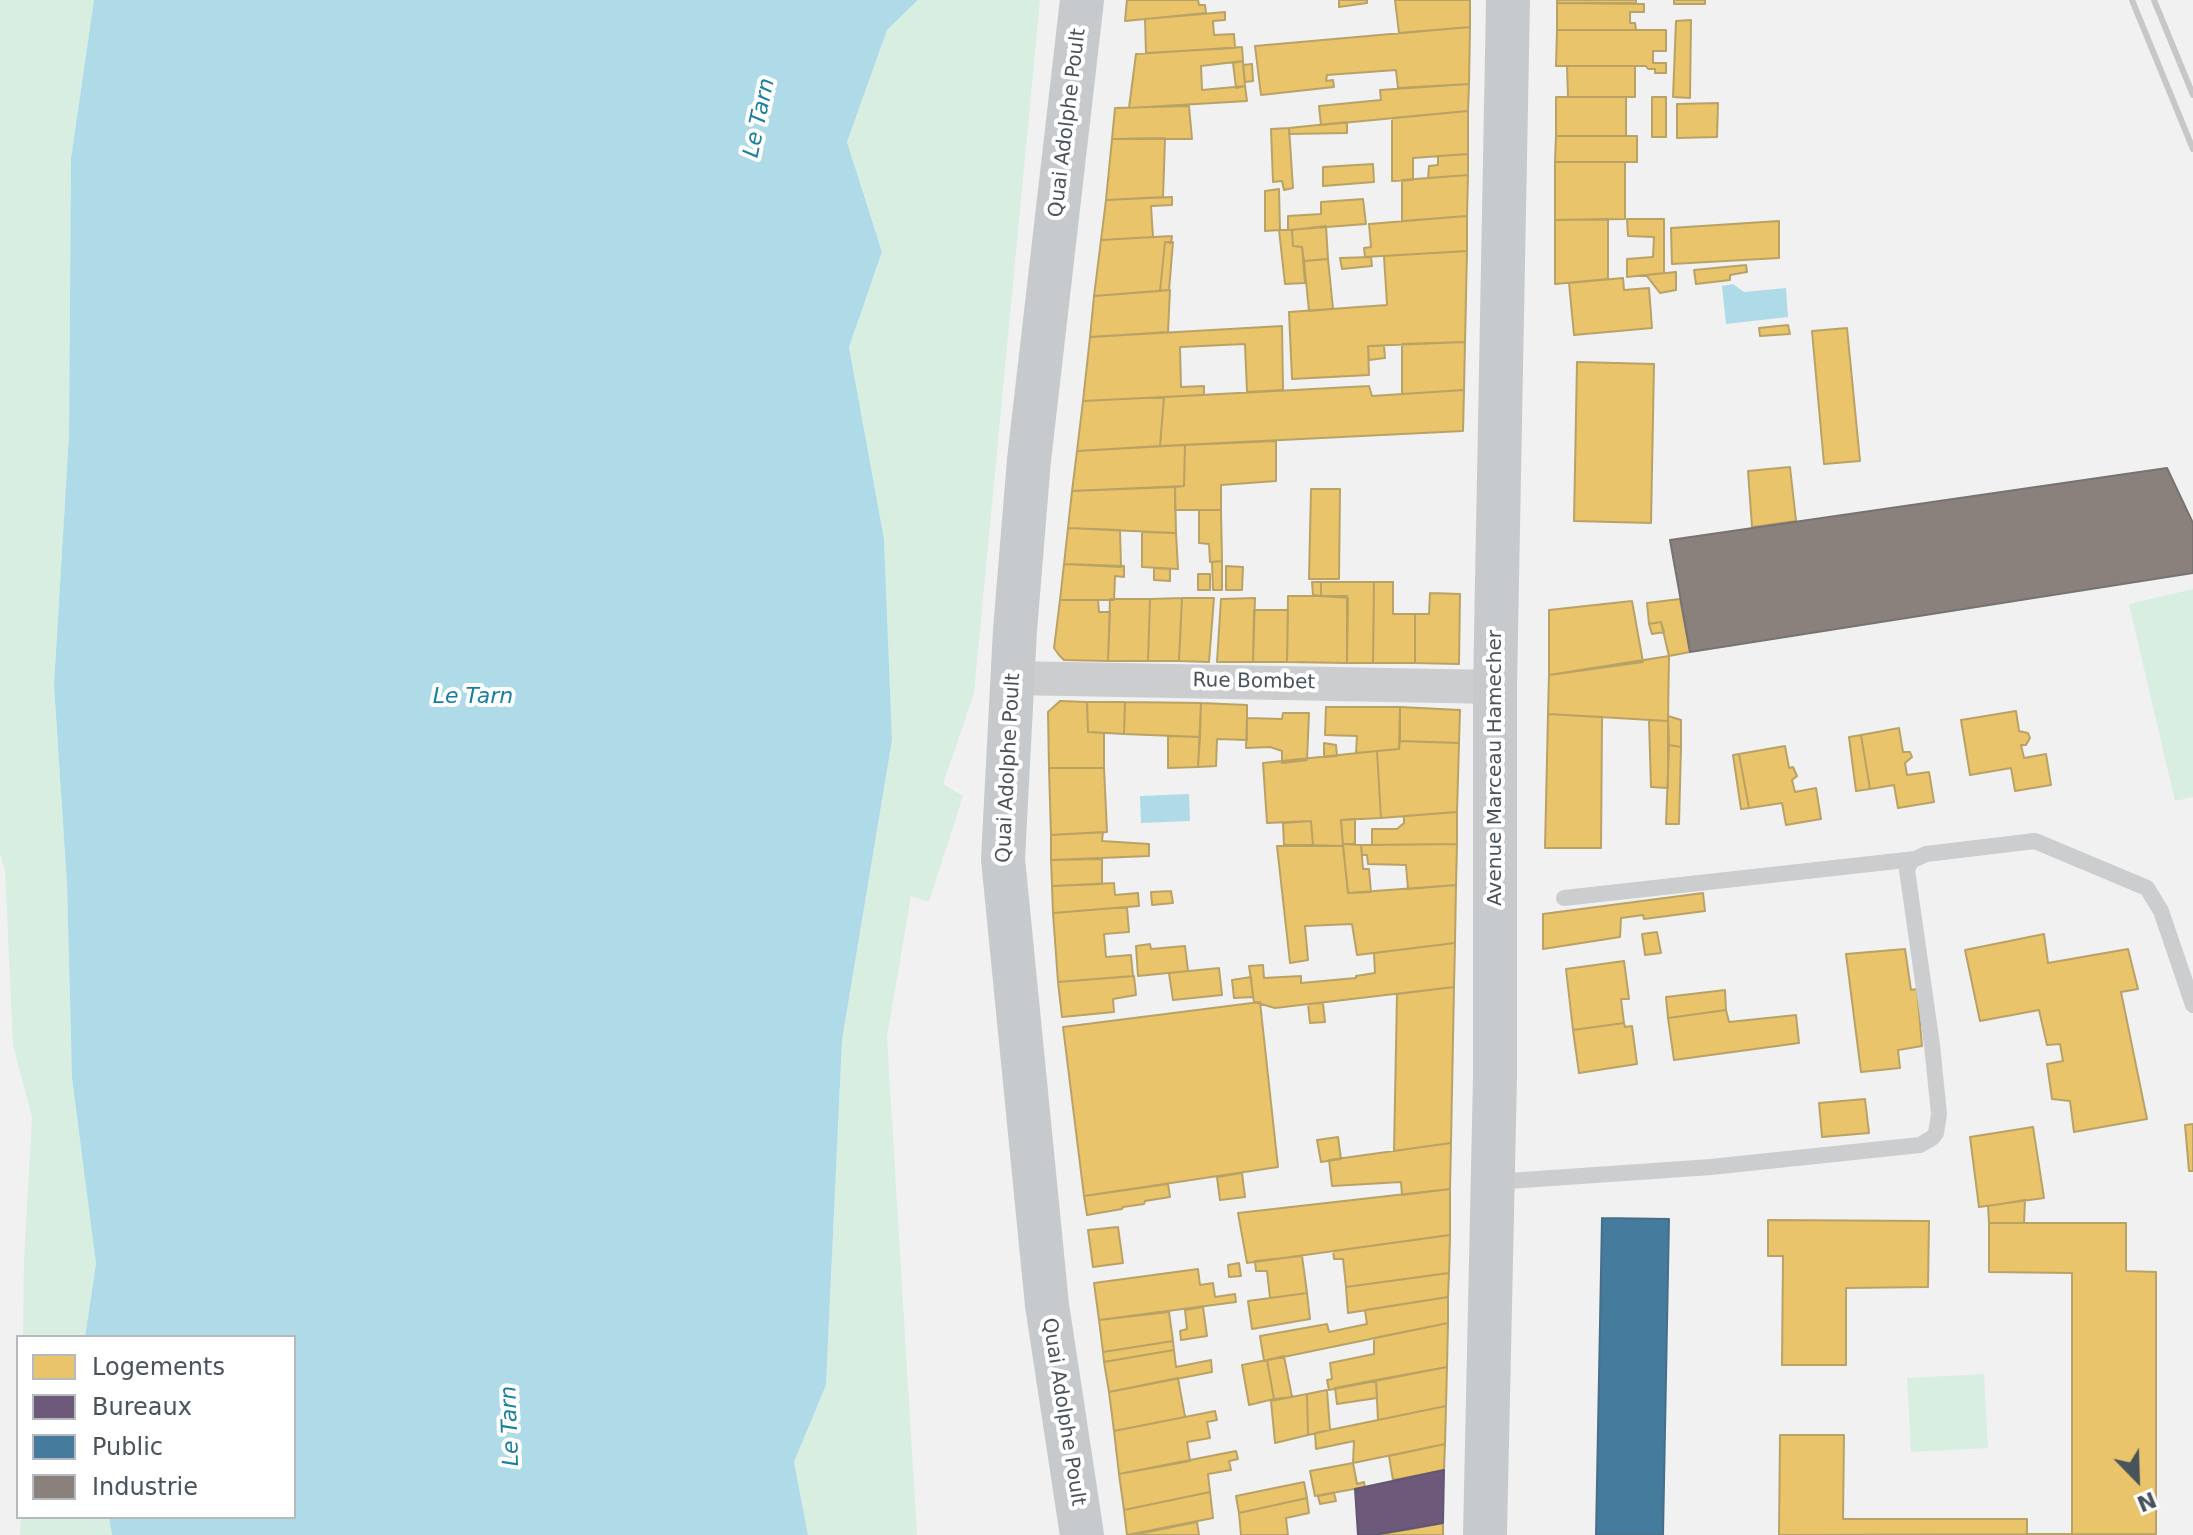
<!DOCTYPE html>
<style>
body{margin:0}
#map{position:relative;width:2193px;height:1535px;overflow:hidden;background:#f1f1f1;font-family:"DejaVu Sans",sans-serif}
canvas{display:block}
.legend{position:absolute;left:16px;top:1335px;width:280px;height:184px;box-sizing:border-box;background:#fff;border:2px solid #b6babe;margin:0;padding:10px 14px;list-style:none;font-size:24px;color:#49535c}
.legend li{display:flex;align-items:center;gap:16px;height:40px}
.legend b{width:40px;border:2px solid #b6babe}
.north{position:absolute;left:2097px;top:1439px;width:80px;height:80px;-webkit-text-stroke:6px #fff;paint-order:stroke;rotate:157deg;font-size:22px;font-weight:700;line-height:32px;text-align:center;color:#49535c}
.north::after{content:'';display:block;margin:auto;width:28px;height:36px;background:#49535c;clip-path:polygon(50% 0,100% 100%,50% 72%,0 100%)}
</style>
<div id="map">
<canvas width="2193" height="1535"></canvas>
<ul class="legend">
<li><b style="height:22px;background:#e9c46a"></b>Logements</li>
<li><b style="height:22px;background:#6d597a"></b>Bureaux</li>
<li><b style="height:22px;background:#457b9d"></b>Public</li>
<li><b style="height:22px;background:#8a817c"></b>Industrie</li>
</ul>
<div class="north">N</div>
</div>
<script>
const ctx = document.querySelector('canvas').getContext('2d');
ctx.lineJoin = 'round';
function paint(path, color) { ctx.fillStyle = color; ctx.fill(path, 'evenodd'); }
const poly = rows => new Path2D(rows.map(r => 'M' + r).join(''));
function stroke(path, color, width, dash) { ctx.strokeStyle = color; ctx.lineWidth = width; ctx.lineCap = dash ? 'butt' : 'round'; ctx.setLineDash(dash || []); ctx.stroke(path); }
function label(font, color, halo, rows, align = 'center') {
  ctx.font = font + ' "DejaVu Sans",sans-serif'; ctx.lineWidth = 8; ctx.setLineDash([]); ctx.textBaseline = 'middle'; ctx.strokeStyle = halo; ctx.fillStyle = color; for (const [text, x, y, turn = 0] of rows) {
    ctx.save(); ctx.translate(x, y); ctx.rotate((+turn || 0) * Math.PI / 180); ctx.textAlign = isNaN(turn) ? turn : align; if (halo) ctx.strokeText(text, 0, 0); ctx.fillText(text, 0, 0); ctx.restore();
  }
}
paint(poly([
 [0,0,94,0,71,158,69,434,54,685,67,885,72,1078,96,1264,85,1337,23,1337,24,1259,32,1117,13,1045,5,870,0,855],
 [918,0,1040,0,974,693,943,784,963,796,929,902,911,896,887,1037,917,1535,808,1535,794,1462,826,1385,842,1040,892,740,884,539,849,347,882,252,847,142,887,30],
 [2193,589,2193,797,2175,801,2129,604],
 [1984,1374,1988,1448,1911,1452,1907,1378],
 [21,1517,109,1517,112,1535,20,1535]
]), '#d8eee1');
paint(poly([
 [94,0,918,0,887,30,847,142,882,252,849,347,884,539,892,740,842,1040,826,1385,794,1462,808,1535,112,1535,109,1517,294,1517,294,1337,85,1337,96,1264,72,1078,67,885,54,685,69,434,71,158],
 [1733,284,1744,292,1786,288,1788,317,1726,324,1722,286],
 [1189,794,1190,821,1141,823,1140,796]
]), '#afdbe9');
const homes = poly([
 [1127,0,1198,0,1199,5,1205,5,1206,13,1125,21,1127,0],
 [1339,0,1367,0,1367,3,1339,7,1339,0],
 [1395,0,1470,0,1470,27,1399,33,1395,0],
 [1557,0,1636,0,1636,3,1557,3,1557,0],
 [1674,0,1705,0,1705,4,1674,4,1674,0],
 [1557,3,1644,4,1644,12,1630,12,1630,23,1635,23,1636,30,1557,30,1557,3],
 [1225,12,1225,20,1213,21,1214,35,1234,34,1235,48,1146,53,1145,19,1225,12],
 [1691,20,1690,98,1673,97,1676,21,1691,20],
 [1470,27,1469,84,1398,88,1396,70,1327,75,1326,81,1333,80,1334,87,1261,95,1255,46,1470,27],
 [1557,30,1666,30,1666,51,1653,51,1653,63,1666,63,1666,73,1655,73,1655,69,1648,69,1646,66,1556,66,1557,30],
 [1242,47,1243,61,1201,66,1202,90,1245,86,1247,101,1129,108,1136,54,1242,47],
 [1243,61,1245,86,1236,88,1233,63,1243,61],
 [1252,64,1253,81,1245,82,1243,65,1252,64],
 [1567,66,1635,66,1635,97,1568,97,1567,66],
 [1469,84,1468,111,1321,125,1319,106,1381,100,1380,90,1469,84],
 [1556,97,1626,97,1626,136,1556,136,1556,97],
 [1652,97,1666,97,1666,137,1652,137,1652,97],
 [1718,103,1717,137,1677,138,1677,104,1718,103],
 [1189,106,1192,139,1112,139,1115,108,1189,106],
 [1468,111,1468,154,1413,158,1413,180,1392,181,1392,118,1468,111],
 [1347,122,1347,133,1289,134,1289,128,1347,122],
 [1289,128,1293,188,1284,190,1282,181,1273,182,1271,129,1289,128],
 [1556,136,1637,136,1637,162,1555,162,1556,136],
 [1165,138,1163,197,1106,200,1112,139,1165,138],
 [1468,154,1468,175,1428,178,1429,166,1438,165,1438,156,1468,154],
 [1555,162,1625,162,1625,219,1555,220,1555,162],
 [1373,164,1374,182,1323,186,1323,167,1373,164],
 [1468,175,1467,216,1402,221,1402,180,1468,175],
 [1279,189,1280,230,1265,231,1265,191,1279,189],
 [1172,197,1172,205,1151,206,1153,237,1101,240,1106,200,1172,197],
 [1363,199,1366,224,1288,230,1288,216,1321,214,1321,202,1363,199],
 [1467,216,1467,251,1365,257,1364,248,1371,247,1369,224,1467,216],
 [1608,219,1608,279,1555,284,1555,220,1608,219],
 [1627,219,1664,219,1664,273,1627,277,1627,259,1653,257,1654,237,1628,236,1627,219],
 [1779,221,1779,258,1672,264,1671,228,1779,221],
 [1326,226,1328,259,1304,261,1302,247,1293,246,1292,230,1326,226],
 [1279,230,1292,230,1293,246,1302,247,1305,283,1285,284,1279,230],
 [1172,236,1171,243,1165,242,1160,291,1094,296,1101,240,1172,236],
 [1165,242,1173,242,1169,290,1160,291,1165,242],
 [1467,251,1465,342,1368,346,1369,375,1292,379,1289,312,1387,305,1384,256,1467,251],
 [1371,257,1372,266,1342,269,1340,258,1371,257],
 [1328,259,1333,309,1309,311,1304,261,1328,259],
 [1746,265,1747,272,1730,275,1730,280,1696,284,1694,270,1746,265],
 [1676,272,1676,290,1660,293,1646,275,1676,272],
 [1623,278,1624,290,1649,288,1652,328,1574,335,1569,283,1623,278],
 [1170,290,1168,332,1090,337,1094,296,1170,290],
 [1788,325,1790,334,1760,336,1759,328,1788,325],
 [1282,326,1283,390,1247,392,1245,344,1180,347,1181,387,1204,386,1204,395,1083,401,1090,337,1282,326],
 [1847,328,1860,461,1824,464,1812,331,1847,328],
 [1465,342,1464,390,1402,394,1402,344,1465,342],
 [1368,346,1384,346,1385,358,1369,360,1368,346],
 [1577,362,1654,364,1651,523,1574,521,1577,362],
 [1369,386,1372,396,1464,390,1463,431,1160,446,1164,397,1369,386],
 [1164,397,1160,446,1077,451,1083,401,1164,397],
 [1276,441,1276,481,1221,485,1221,510,1175,510,1175,487,1184,486,1185,445,1276,441],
 [1185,445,1184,486,1072,491,1077,451,1185,445],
 [1790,467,1796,521,1752,527,1748,471,1790,467],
 [1175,487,1176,533,1068,528,1072,491,1175,487],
 [1311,489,1340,489,1339,579,1309,579,1311,489],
 [1199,510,1221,510,1222,561,1210,562,1209,544,1199,543,1199,510],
 [1068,528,1120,530,1121,567,1064,564,1068,528],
 [1142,532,1176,533,1178,569,1142,567,1142,532],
 [1222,561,1222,590,1213,590,1212,562,1222,561],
 [1064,564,1124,566,1124,577,1115,576,1114,600,1060,600,1064,564],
 [1226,566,1243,567,1242,590,1226,590,1226,566],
 [1154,568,1170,569,1170,581,1154,580,1154,568],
 [1198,574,1210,574,1210,590,1198,590,1198,574],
 [1312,582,1321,582,1321,596,1313,595,1312,582],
 [1321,582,1374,582,1373,663,1347,663,1348,598,1321,596,1321,582],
 [1374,582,1393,582,1393,614,1415,614,1415,663,1373,663,1374,582],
 [1430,593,1460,594,1459,664,1415,663,1415,614,1429,614,1430,593],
 [1288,596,1347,596,1347,663,1287,662,1288,596],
 [1182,598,1214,598,1209,662,1179,661,1182,598],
 [1182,598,1179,661,1148,661,1150,599,1182,598],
 [1255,598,1253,662,1217,662,1221,599,1255,598],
 [1110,599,1150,599,1148,661,1108,661,1110,599],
 [1680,599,1690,652,1669,656,1661,622,1649,624,1647,603,1680,599],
 [1060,600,1098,600,1099,612,1110,612,1108,661,1064,660,1059,655,1054,648,1060,600],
 [1632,601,1643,662,1549,675,1549,610,1632,601],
 [1254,610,1288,610,1287,662,1253,662,1254,610],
 [1661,622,1664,632,1652,634,1649,624,1661,622],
 [1669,656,1668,721,1548,714,1549,675,1669,656],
 [1060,701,1087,702,1088,732,1104,733,1104,768,1049,768,1048,712,1060,701],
 [1087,702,1125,702,1124,734,1088,732,1087,702],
 [1125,702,1201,703,1200,737,1124,734,1125,702],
 [1201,703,1247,705,1247,740,1217,739,1216,766,1198,767,1201,703],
 [1326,707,1400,707,1399,749,1356,753,1357,736,1325,735,1326,707],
 [1400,707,1460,710,1459,743,1400,741,1400,707],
 [2016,711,2019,731,2028,733,2030,738,2026,745,2021,745,2024,758,2046,754,2051,785,2015,791,2011,768,1970,775,1961,720,2016,711],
 [1283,713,1309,713,1307,760,1282,763,1282,751,1270,747,1246,748,1247,718,1282,719,1283,713],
 [1548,714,1602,717,1601,848,1545,848,1548,714],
 [1668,716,1681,720,1681,747,1669,745,1668,716],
 [1649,720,1668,721,1668,788,1651,787,1649,720],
 [1899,728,1903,752,1910,752,1912,757,1905,763,1907,775,1929,772,1934,802,1898,808,1894,785,1870,789,1861,735,1899,728],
 [1861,735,1870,789,1856,791,1849,737,1861,735],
 [1168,736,1200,737,1198,767,1168,768,1168,736],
 [1400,741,1459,743,1457,812,1381,818,1377,751,1399,749,1400,741],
 [1324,743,1336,745,1337,756,1324,757,1324,743],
 [1669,745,1681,747,1679,824,1666,824,1669,745],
 [1785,746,1789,768,1793,767,1797,776,1792,780,1795,792,1816,788,1821,819,1786,825,1782,803,1749,808,1739,754,1785,746],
 [1377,751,1381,818,1341,820,1343,846,1313,845,1311,821,1267,823,1263,763,1377,751],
 [1739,754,1749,808,1741,809,1733,755,1739,754],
 [1049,768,1104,768,1107,832,1051,835,1049,768],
 [1457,812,1457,844,1372,845,1372,829,1397,829,1404,823,1404,816,1457,812],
 [1355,819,1355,844,1343,844,1341,820,1355,819],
 [1311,821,1313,845,1284,845,1283,823,1311,821],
 [1103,832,1102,841,1149,844,1149,856,1051,860,1051,835,1103,832],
 [1343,844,1361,845,1363,869,1369,869,1371,892,1348,893,1343,844],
 [1457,844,1456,885,1408,889,1406,865,1368,864,1367,855,1362,855,1361,845,1457,844],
 [1277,846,1343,846,1348,893,1456,885,1455,943,1357,955,1352,924,1305,926,1308,960,1290,963,1277,846],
 [1102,859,1102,884,1052,886,1051,860,1102,859],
 [1114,883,1115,895,1138,893,1139,906,1053,913,1052,886,1114,883],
 [1171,891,1173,903,1152,905,1151,892,1171,891],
 [1703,893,1705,911,1644,919,1643,915,1621,918,1620,937,1543,949,1543,914,1703,893],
 [1127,907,1129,932,1104,934,1106,957,1131,955,1133,976,1058,982,1053,913,1127,907],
 [1657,932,1661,953,1645,955,1642,934,1657,932],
 [2044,934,2048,963,2128,949,2138,989,2121,992,2147,1119,2074,1132,2070,1101,2052,1099,2047,1064,2063,1061,2060,1044,2047,1045,2039,1010,1980,1021,1965,950,2044,934],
 [1455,943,1454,987,1275,1008,1254,1002,1249,966,1263,965,1264,978,1301,976,1301,983,1356,978,1356,976,1375,973,1374,953,1455,943],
 [1150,944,1151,949,1185,946,1188,971,1138,976,1136,946,1150,944],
 [1905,949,1911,990,1917,989,1922,1046,1898,1050,1900,1068,1861,1072,1846,954,1905,949],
 [1624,961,1629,999,1621,999,1624,1023,1573,1030,1566,969,1624,961],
 [1219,968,1222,995,1173,1000,1169,973,1219,968],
 [1134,976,1136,995,1113,999,1114,1012,1062,1017,1058,982,1134,976],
 [1251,977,1253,997,1234,998,1232,980,1251,977],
 [1454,987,1451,1143,1394,1151,1397,994,1454,987],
 [1725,990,1726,1010,1668,1018,1666,997,1725,990],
 [1260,1002,1278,1167,1084,1196,1063,1027,1260,1002],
 [1323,1003,1325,1022,1310,1023,1308,1004,1323,1003],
 [1726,1010,1729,1022,1796,1015,1799,1043,1674,1060,1668,1018,1726,1010],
 [1624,1023,1625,1027,1632,1026,1637,1064,1579,1073,1573,1030,1624,1023],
 [1865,1099,1869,1133,1822,1137,1819,1103,1865,1099],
 [2193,1124,2193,1171,2189,1171,2185,1125,2193,1124],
 [2033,1127,2044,1198,1979,1207,1970,1137,2033,1127],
 [1338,1137,1341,1159,1321,1162,1317,1140,1338,1137],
 [1451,1143,1450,1189,1402,1195,1401,1182,1332,1186,1329,1160,1451,1143],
 [1242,1173,1245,1197,1220,1200,1217,1177,1242,1173],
 [1168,1184,1170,1197,1145,1201,1144,1204,1123,1207,1122,1209,1087,1215,1084,1196,1168,1184],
 [1450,1189,1450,1235,1247,1263,1238,1213,1450,1189],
 [2025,1200,2024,1223,1989,1223,1988,1206,2025,1200],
 [1768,1220,1929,1221,1928,1287,1846,1288,1846,1365,1782,1365,1783,1256,1768,1256,1768,1220],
 [1989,1223,2126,1223,2126,1271,2156,1272,2156,1534,1779,1535,1780,1435,1844,1435,1843,1519,2027,1519,2027,1534,2072,1534,2072,1273,1989,1272,1989,1223],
 [1118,1227,1123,1263,1093,1267,1088,1230,1118,1227],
 [1450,1235,1449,1273,1346,1287,1343,1259,1334,1259,1333,1251,1450,1235],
 [1302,1256,1307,1293,1270,1298,1267,1271,1256,1271,1255,1261,1302,1256],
 [1239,1263,1241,1276,1229,1277,1228,1265,1239,1263],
 [1198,1269,1200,1285,1213,1283,1215,1297,1235,1294,1236,1302,1099,1320,1094,1283,1198,1269],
 [1449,1273,1448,1297,1348,1313,1346,1287,1449,1273],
 [1307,1293,1310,1319,1252,1329,1248,1301,1307,1293],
 [1448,1297,1448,1323,1264,1361,1260,1336,1327,1324,1329,1332,1367,1324,1365,1310,1448,1297],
 [1203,1307,1207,1336,1181,1340,1180,1331,1187,1329,1185,1310,1203,1307],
 [1169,1312,1173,1341,1103,1352,1099,1320,1169,1312],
 [1448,1323,1447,1367,1329,1390,1327,1380,1332,1379,1330,1363,1374,1354,1374,1338,1448,1323],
 [1173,1341,1174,1350,1104,1362,1103,1352,1173,1341],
 [1174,1350,1176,1367,1211,1360,1212,1372,1109,1392,1104,1362,1174,1350],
 [1284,1356,1292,1397,1274,1399,1267,1360,1284,1356],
 [1267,1360,1274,1399,1249,1405,1242,1365,1267,1360],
 [1447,1367,1446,1406,1378,1420,1376,1380,1447,1367],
 [1178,1378,1185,1417,1114,1431,1109,1392,1178,1378],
 [1376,1380,1377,1398,1337,1404,1335,1388,1376,1380],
 [1327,1390,1330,1430,1308,1435,1307,1394,1327,1390],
 [1307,1394,1308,1435,1275,1443,1271,1401,1307,1394],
 [1446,1406,1445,1444,1353,1463,1354,1441,1316,1449,1315,1433,1446,1406],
 [1215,1411,1217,1420,1207,1422,1210,1438,1187,1442,1190,1461,1119,1474,1114,1431,1215,1411],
 [1445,1444,1444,1470,1393,1480,1389,1456,1445,1444],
 [1236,1451,1238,1459,1229,1461,1231,1470,1208,1474,1210,1492,1124,1510,1119,1474,1236,1451],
 [1353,1463,1357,1484,1364,1482,1365,1487,1315,1496,1310,1471,1353,1463],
 [1304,1482,1307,1498,1239,1513,1236,1496,1304,1482],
 [1210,1492,1213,1518,1127,1535,1124,1510,1210,1492],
 [1334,1493,1336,1501,1320,1504,1318,1496,1334,1493],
 [1307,1498,1309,1513,1286,1518,1288,1535,1241,1535,1239,1513,1307,1498],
 [1197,1522,1199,1535,1133,1535,1197,1522],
 [1443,1523,1443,1535,1374,1535,1406,1530,1443,1523]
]);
paint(homes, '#e9c46a');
stroke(homes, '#b9a266', 2);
const offices = poly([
 [1444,1470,1443,1523,1374,1535,1358,1535,1355,1489,1444,1470]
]);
paint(offices, '#6d597a');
stroke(offices, '#625771', 2);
const public = poly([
 [1602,1218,1669,1219,1663,1535,1596,1535,1602,1218]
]);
paint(public, '#457b9d');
stroke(public, '#466f8a', 2);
const industry = poly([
 [2167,468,2193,523,2193,573,1690,652,1670,540,2167,468]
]);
paint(industry, '#8a817c');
stroke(industry, '#767372', 2);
stroke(poly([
 [1564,898,1915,859],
 [1494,1182,1711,1167,1920,1145,1932,1138,1936,1133,1939,1114,1932,1045,1907,870,1911,861,1926,854,2035,841,2147,888,2161,911,2193,1005]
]), '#cbcdcf', 16);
stroke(poly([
 [1012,678,1495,687]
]), '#cbcdcf', 34);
stroke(poly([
 [1082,1535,1047,1305,1003,859,1015,630,1029,460,1082,0],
 [1485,1535,1495,1077,1495,687,1508,0]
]), '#c7cacd', 44);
stroke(poly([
 [2132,0,2193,149],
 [2154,0,2193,95]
]), '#c6c7c9', 6);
label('20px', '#49535c', '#fff', [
 ["Quai Adolphe Poult",1068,123,-83],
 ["Rue Bombet",1254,682,1],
 ["Quai Adolphe Poult",1009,768,-87],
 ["Avenue Marceau Hamecher",1496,768,-90],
 ["Quai Adolphe Poult",1063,1412,81]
]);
label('italic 22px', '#187fa1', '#fff', [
 ["Le Tarn",760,118,-78],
 ["Le Tarn",473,697],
 ["Le Tarn",511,1426,-92]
]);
</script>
